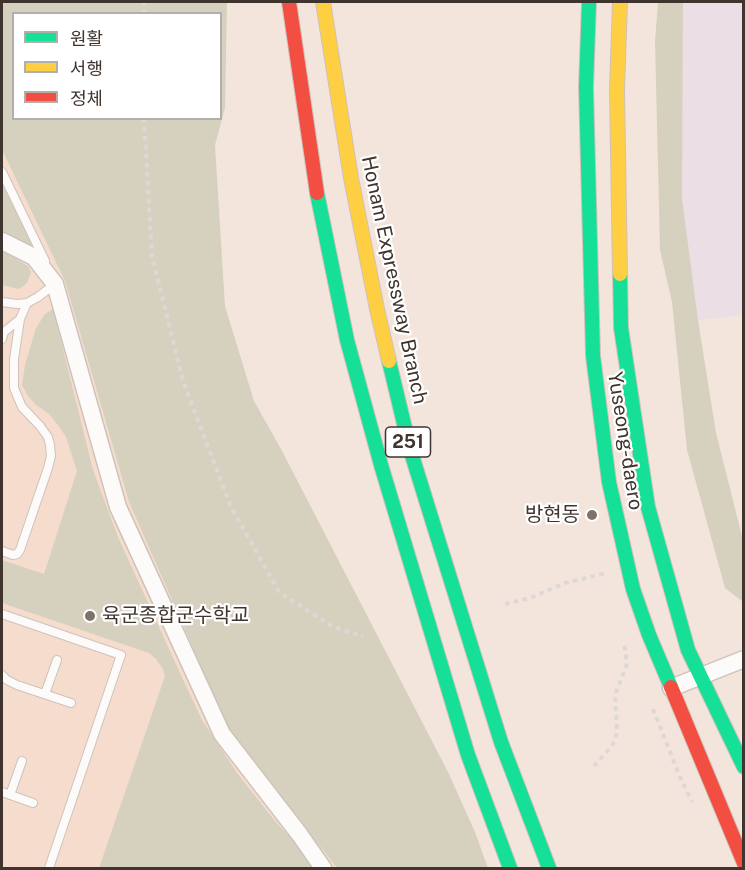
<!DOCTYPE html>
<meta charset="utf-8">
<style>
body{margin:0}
#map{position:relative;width:745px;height:870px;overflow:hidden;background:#f4e5dc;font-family:"Public Sans","Noto Sans KR",sans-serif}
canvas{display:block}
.frame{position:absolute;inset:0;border:3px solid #3f342e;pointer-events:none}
.legend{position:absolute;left:12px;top:12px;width:210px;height:108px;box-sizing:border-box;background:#fff;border:2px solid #b2aeab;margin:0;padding:8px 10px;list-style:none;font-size:18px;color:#3f342e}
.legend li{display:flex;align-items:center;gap:12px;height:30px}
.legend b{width:30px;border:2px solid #b2aeab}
</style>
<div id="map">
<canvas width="745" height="870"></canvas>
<div class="frame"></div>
<ul class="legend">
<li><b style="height:8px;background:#16e098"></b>원활</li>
<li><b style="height:8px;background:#ffcf43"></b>서행</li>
<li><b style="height:8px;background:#f24e42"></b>정체</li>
</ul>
</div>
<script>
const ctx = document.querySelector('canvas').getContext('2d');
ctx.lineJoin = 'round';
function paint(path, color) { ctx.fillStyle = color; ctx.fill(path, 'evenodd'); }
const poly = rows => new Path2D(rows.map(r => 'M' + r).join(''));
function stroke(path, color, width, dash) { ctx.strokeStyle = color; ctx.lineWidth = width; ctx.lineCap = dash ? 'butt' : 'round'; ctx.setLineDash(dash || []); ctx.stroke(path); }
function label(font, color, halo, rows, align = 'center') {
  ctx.font = font + ' "Public Sans","Noto Sans KR",sans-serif'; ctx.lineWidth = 4.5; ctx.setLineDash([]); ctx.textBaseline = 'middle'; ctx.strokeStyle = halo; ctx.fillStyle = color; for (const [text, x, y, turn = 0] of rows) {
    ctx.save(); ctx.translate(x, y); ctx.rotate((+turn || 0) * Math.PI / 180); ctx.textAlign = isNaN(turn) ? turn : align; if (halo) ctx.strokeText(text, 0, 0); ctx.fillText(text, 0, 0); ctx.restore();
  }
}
paint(poly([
 [683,2,743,2,743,315,698,320,682,198]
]), '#ecdee5');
paint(poly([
 [2,150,65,281,129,502,229,730,337,868,2,868]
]), '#f6dccd');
paint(poly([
 [2,2,227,2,225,108,215,145,225,306,254,401,281,449,449,774,475,832,488,868,337,868,229,730,129,502,65,281,2,150],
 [14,14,220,14,220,118,14,118],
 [658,2,683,2,682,198,698,320,716,433,743,540,743,602,725,588,687,450,672,302,660,250,655,41],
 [2,183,16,209,37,252,2,235],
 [2,250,28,266,31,272,27,283,19,289,2,285],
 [53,309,93,470,118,537,180,673,202,720,237,773,275,821,296,844,312,868,99,868,165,676,163,669,156,659,149,653,2,603,2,560,44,574,77,471,66,437,58,425,49,414,36,405,28,396,22,385,25,365,36,328,45,314]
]), '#d6d1be');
const lane = poly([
 [2,172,45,261],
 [2,302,17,304,27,303,38,297,55,284],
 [2,339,4,332,20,319],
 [2,551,13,555,17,554,20,550,48,468,51,456,50,445,48,437,40,426,22,407,14,388,14,359,20,319,27,303],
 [2,614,121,655,49,868],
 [2,675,7,680,17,685,71,703],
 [45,694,57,660],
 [2,792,33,803],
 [10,795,22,761]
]);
const street = poly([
 [2,241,34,257,55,284,118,507,222,734,300,835,323,868],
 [671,688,744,659]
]);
const fast = poly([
 [589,2,586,87,593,356,609,482,633,589,649,635,671,687],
 [317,193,347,340,381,465,468,755,510,868],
 [620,274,621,328,648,507,688,650,744,767],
 [389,361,410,449,501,742,549,868]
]);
const slow = poly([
 [323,2,351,178,377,309,389,361],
 [620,2,617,89,620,274]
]);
const jam = poly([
 [289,2,317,193],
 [671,687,744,863]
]);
stroke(lane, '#cec2bb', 10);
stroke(street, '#cec2bb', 19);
stroke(fast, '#cec2bb', 16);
stroke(slow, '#cec2bb', 16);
stroke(jam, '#cec2bb', 16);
stroke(poly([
 [144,14,144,2],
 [144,118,152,256,183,381,231,507,279,592,333,627,363,636],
 [505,604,530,598,565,583,607,573],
 [653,709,680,777,692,802],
 [594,766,612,746,617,733,615,695,627,664,624,642]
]), '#ddd8d5', 4, [4.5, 4.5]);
stroke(lane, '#fdfbfa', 8);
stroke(street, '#fdfbfa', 16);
stroke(fast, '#16e098', 14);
stroke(slow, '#ffcf43', 14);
stroke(jam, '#f24e42', 14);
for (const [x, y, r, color] of [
 [592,515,6,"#7e726b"],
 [90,616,6,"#7e726b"]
]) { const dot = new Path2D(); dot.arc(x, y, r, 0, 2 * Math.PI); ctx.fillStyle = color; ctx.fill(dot); stroke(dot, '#fff', 2); }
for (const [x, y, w] of [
 [408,442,45]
]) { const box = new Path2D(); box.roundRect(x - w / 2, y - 15, w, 30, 4.5); ctx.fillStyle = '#fff'; ctx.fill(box); stroke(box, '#3f342e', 1.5); }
label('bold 18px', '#3f342e', null, [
 ["251",408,442]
]);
label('20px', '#3f342e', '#fff', [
 ["Honam Expressway Branch",394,280,78],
 ["Yuseong-daero",625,441,81]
]);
label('20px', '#3f342e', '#fff', [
 ["방현동",580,515],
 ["육군종합군수학교",102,616,"left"]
], 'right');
</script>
